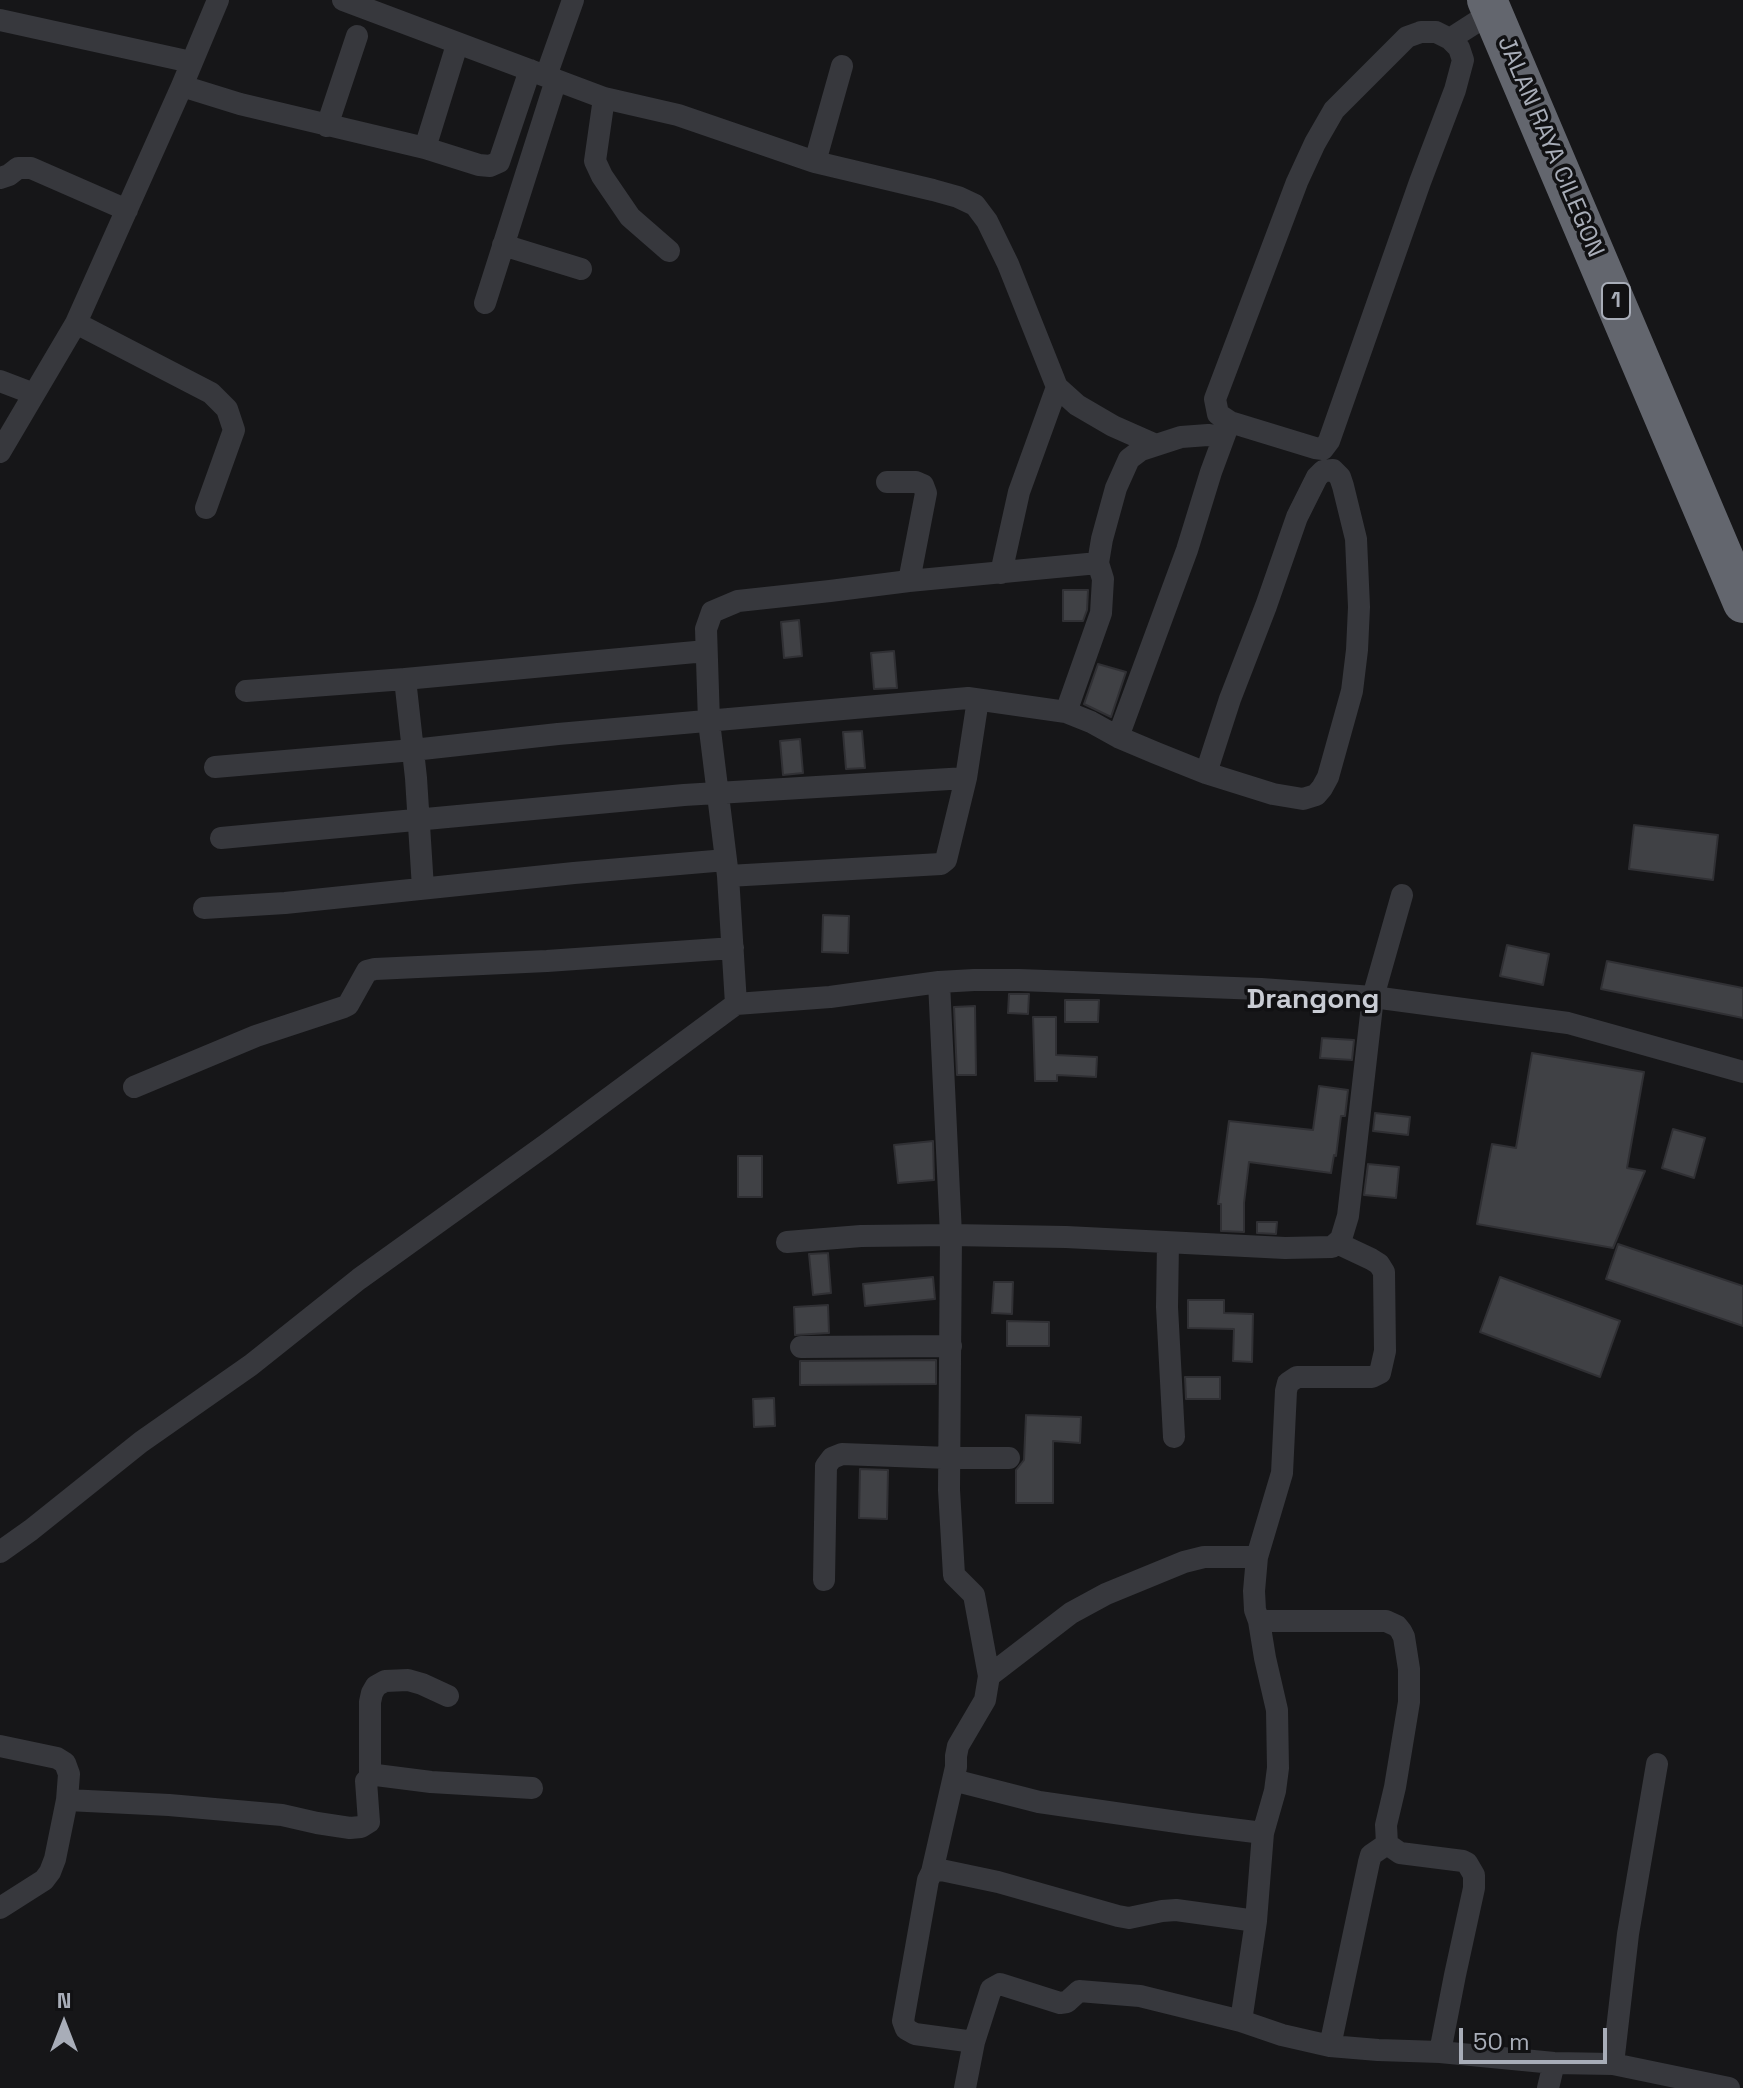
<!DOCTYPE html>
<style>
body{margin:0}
#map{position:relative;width:1743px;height:2088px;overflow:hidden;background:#161618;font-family:"Space Grotesk",sans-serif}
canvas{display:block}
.north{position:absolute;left:24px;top:1984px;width:80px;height:80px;-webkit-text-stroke:6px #111113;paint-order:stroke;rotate:0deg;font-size:22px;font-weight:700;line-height:32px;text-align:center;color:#a8adb8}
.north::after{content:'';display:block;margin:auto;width:28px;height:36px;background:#a8adb8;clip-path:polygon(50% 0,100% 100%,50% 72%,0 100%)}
.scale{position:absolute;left:1459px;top:2028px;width:148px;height:36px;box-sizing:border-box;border:4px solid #a8adb8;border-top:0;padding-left:10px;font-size:24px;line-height:28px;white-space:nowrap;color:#a8adb8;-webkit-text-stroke:6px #111113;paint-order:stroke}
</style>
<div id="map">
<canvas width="1743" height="2088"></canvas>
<div class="north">N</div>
<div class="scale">50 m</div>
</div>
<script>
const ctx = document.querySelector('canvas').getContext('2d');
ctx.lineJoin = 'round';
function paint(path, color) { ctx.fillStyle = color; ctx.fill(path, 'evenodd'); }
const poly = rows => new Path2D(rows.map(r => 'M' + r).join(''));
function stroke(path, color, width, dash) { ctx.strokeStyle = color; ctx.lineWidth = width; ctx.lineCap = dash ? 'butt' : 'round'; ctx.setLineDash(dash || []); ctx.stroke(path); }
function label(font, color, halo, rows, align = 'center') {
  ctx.font = font + ' "Space Grotesk",sans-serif'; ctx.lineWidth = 7; ctx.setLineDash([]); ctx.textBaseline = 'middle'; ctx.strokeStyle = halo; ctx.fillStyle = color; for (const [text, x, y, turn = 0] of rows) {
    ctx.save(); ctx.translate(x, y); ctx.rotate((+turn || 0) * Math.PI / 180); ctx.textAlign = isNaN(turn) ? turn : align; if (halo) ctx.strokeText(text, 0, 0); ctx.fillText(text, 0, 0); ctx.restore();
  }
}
const building = poly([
 [1063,590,1088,590,1087,610,1083,621,1063,621,1063,590],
 [799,620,802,656,784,658,781,622,799,620],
 [894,651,897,688,874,689,871,653,894,651],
 [1098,664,1126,672,1111,717,1084,704,1098,664],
 [862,731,865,768,846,769,843,732,862,731],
 [800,739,803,773,783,775,780,741,800,739],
 [1634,825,1718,835,1713,880,1629,869,1634,825],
 [823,915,849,916,848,953,822,952,823,915],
 [1507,945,1549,954,1543,985,1500,976,1507,945],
 [1607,961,1743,988,1743,1018,1601,989,1607,961],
 [1009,994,1029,994,1028,1014,1008,1013,1009,994],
 [1065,1000,1099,1000,1098,1022,1065,1022,1065,1000],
 [975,1006,976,1075,957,1075,954,1007,975,1006],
 [1033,1017,1056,1017,1056,1055,1097,1057,1096,1077,1057,1075,1057,1081,1035,1081,1033,1017],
 [1322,1038,1354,1040,1352,1060,1320,1058,1322,1038],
 [1532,1053,1644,1072,1627,1168,1645,1171,1613,1248,1477,1224,1492,1144,1516,1148,1532,1053],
 [1319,1086,1348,1090,1345,1116,1341,1116,1336,1156,1334,1155,1331,1173,1249,1162,1244,1203,1244,1232,1221,1231,1221,1204,1218,1204,1229,1121,1313,1130,1319,1086],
 [1375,1113,1410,1117,1408,1135,1373,1131,1375,1113],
 [1673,1129,1705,1138,1694,1178,1662,1168,1673,1129],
 [933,1141,934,1180,898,1183,894,1145,933,1141],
 [738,1156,762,1156,762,1197,738,1197,738,1156],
 [1368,1164,1399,1167,1396,1198,1364,1195,1368,1164],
 [1257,1222,1277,1222,1276,1234,1257,1233,1257,1222],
 [1618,1244,1743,1286,1743,1326,1606,1279,1618,1244],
 [828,1253,831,1293,813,1295,809,1254,828,1253],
 [933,1277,935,1299,865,1306,863,1284,933,1277],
 [1500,1277,1620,1321,1600,1377,1480,1332,1500,1277],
 [994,1282,1013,1282,1012,1314,992,1313,994,1282],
 [1188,1300,1224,1300,1224,1313,1253,1314,1252,1362,1233,1361,1234,1329,1188,1328,1188,1300],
 [828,1305,829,1333,795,1335,794,1307,828,1305],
 [1007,1321,1049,1322,1049,1346,1007,1346,1007,1321],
 [936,1360,936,1384,800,1385,800,1361,936,1360],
 [1185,1377,1220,1377,1220,1399,1186,1399,1185,1377],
 [774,1398,775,1426,754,1427,753,1399,774,1398],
 [1026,1415,1081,1417,1080,1443,1053,1441,1053,1503,1016,1503,1016,1470,1024,1460,1026,1415],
 [860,1469,888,1470,887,1519,859,1518,860,1469]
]);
paint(building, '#404145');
stroke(building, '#303034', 2);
stroke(poly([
 [343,0,604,98,678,115,815,162,933,190,958,197,975,205,987,221,1008,264,1057,387,1019,492,1001,573],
 [0,20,191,62],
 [1421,32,1436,32,1450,39,1459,48,1463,60,1455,90,1420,182,1329,441,1323,449,1315,448,1230,422,1218,414,1215,399,1297,182,1315,143,1334,110,1407,37,1421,32],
 [1450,39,1492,12],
 [546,76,573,0],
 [182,86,240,104,425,148,479,165,490,166,499,162,530,70],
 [604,98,595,161,602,176,630,217,669,251],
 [327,126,357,36],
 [425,148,456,48],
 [815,162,842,66],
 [0,178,9,175,18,168,31,168,127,210],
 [503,245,581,269],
 [485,303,556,80],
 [76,323,211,393,227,409,234,430,206,508],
 [0,381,34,394],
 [1057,387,1077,405,1113,426,1156,445],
 [0,452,76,323,182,86,218,0],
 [887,482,916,482,923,485,926,493,909,581],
 [405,679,416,778,423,888],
 [246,691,405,679,706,651],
 [1066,712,1101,613,1103,579,1098,563],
 [1118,737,1187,550,1211,472,1228,426],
 [215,767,413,750,558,734,968,698,1066,712,1091,722,1118,737,1156,753,1206,773,1273,794,1303,799,1316,795,1322,788,1328,777,1352,691,1357,650,1359,607,1356,539,1343,486,1340,477,1333,470,1323,471,1317,477,1297,517,1266,606,1230,699,1206,773],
 [221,838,684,795,966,778,977,706,974,700],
 [728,876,941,864,946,860,966,778],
 [204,908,285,903,574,873,726,860],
 [736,1004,728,876,709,722,706,629,712,612,738,601,830,591,909,581,1098,563,1102,539,1116,488,1129,459,1141,450,1181,437,1208,435,1224,437],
 [134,1087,256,1036,344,1007,348,1005,367,971,375,969,547,961,733,948],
 [787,1242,861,1236,951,1235,1066,1237,1285,1248,1332,1247,1341,1239,1348,1216,1373,997,1402,895],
 [1168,1243,1167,1307,1174,1437],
 [801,1347,951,1346],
 [0,1552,31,1530,141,1442,251,1365,359,1279,547,1144,736,1004,830,997,939,982,974,980,1019,980,1261,989,1373,997,1568,1023,1743,1072],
 [824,1580,826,1466,832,1458,842,1454,949,1458,1009,1458],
 [1259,1621,1386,1621,1397,1626,1401,1631,1404,1637,1409,1669,1409,1702,1395,1787,1386,1825,1387,1844],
 [989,1676,1071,1613,1106,1594,1184,1562,1204,1557,1257,1557],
 [0,1746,57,1758,65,1763,69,1774,67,1800,55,1859,50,1872,44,1880,0,1908],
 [370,1777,370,1702,372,1693,376,1686,385,1681,408,1680,422,1684,448,1696],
 [953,1780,1039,1802,1191,1824,1263,1833],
 [67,1800,169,1805,282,1815,317,1823,350,1828,361,1827,369,1822,366,1781,370,1777,376,1775,431,1782,532,1788],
 [1387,1844,1400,1853,1463,1861,1467,1863,1474,1875,1474,1888,1455,1975,1440,2052],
 [932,1872,956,1767,956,1756,958,1746,985,1700,989,1676,974,1595,954,1575,949,1490,951,1235,939,982],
 [1241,2021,1256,1921,1263,1833,1275,1791,1278,1768,1277,1710,1265,1658,1259,1621,1255,1610,1254,1591,1257,1557,1282,1473,1286,1391,1288,1383,1297,1377,1372,1377,1380,1373,1385,1351,1384,1272,1379,1264,1371,1259,1337,1243],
 [974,2042,915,2034,906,2029,903,2021,928,1880,932,1872,941,1870,998,1882,1118,1916,1129,1918,1162,1911,1176,1910,1256,1921],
 [1330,2046,1369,1862,1371,1855,1387,1844],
 [1613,2064,1628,1934,1657,1764],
 [965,2088,974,2042,983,2014,991,1989,1000,1984,1060,2003,1067,2002,1079,1991,1140,1996,1241,2021,1282,2035,1330,2046,1378,2050,1440,2052,1554,2063,1613,2064,1729,2088],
 [1548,2088,1554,2063]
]), '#37383d', 22);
stroke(poly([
 [1487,0,1743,603]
]), '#63666e', 40);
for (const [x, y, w] of [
 [1616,301,28]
]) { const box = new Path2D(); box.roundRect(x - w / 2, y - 18, w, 36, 6); ctx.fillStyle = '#111113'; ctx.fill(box); stroke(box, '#a8adb8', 2); }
label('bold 22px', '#a8adb8', null, [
 ["1",1616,301]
]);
label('24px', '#a8adb8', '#111113', [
 ["JALAN RAYA CILEGON",1550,147,67]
]);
label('bold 28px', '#c9ccd4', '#111113', [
 ["Drangong",1313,1000]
]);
</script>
